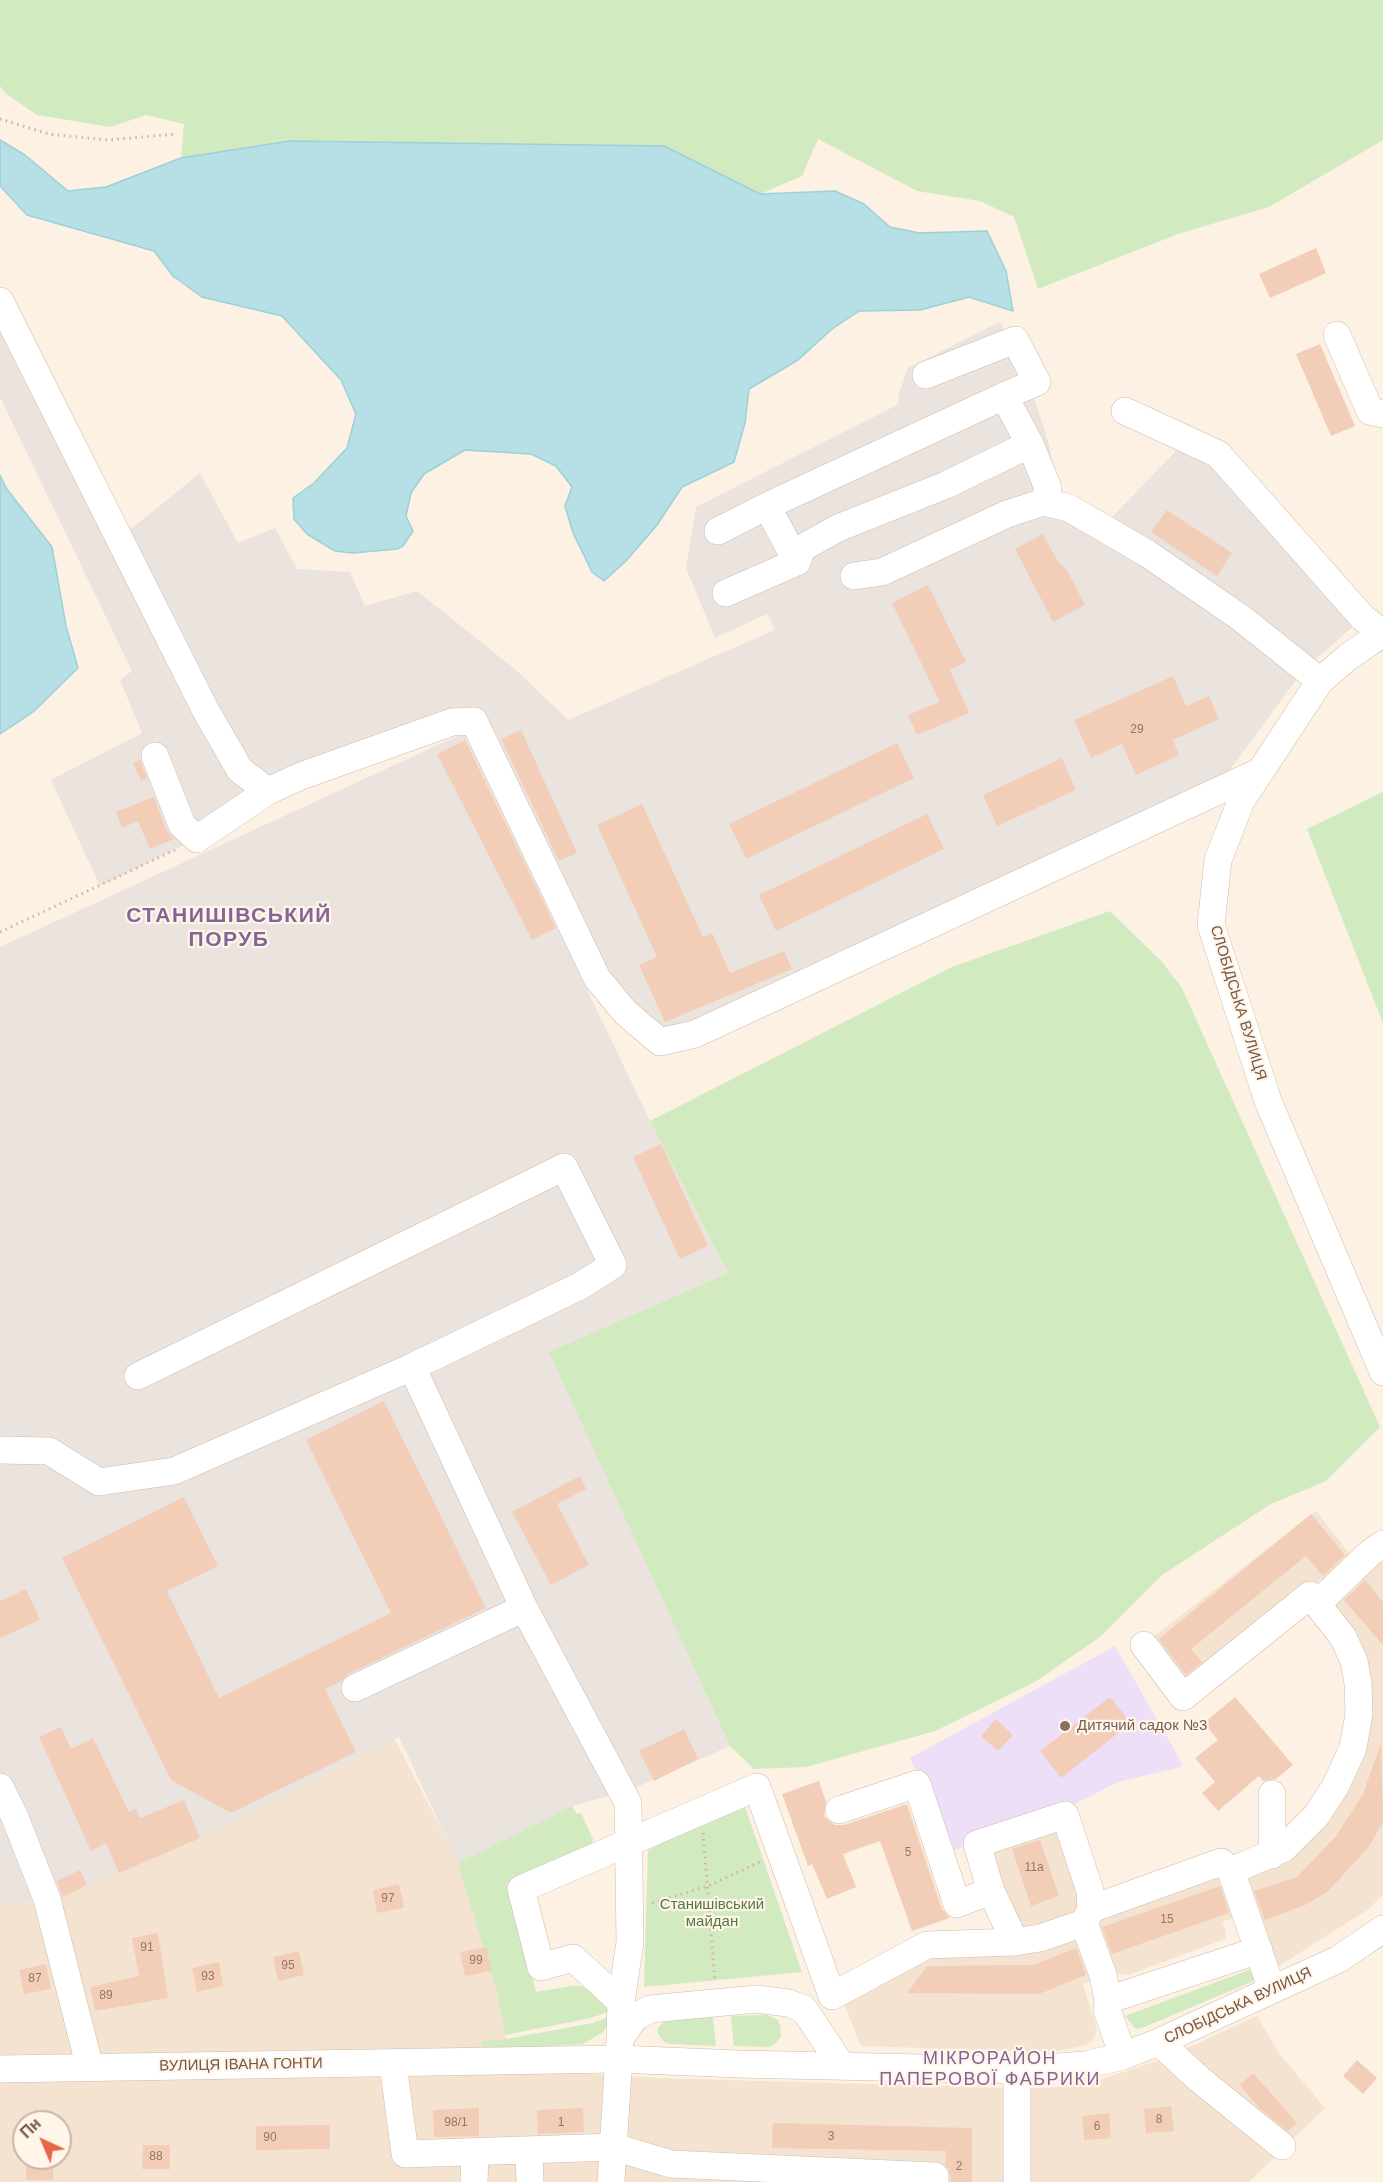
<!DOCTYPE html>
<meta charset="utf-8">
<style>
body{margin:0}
#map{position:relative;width:1383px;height:2182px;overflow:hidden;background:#fcf1e2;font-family:Helvetica,sans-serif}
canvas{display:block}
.north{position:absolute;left:12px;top:2110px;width:60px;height:60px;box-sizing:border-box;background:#fff5e8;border:2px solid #c7b6a8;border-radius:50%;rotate:316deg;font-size:16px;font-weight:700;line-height:24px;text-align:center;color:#745748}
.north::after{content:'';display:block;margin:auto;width:21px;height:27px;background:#e86645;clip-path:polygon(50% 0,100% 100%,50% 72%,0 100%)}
</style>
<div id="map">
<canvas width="1383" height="2182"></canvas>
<div class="north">Пн</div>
</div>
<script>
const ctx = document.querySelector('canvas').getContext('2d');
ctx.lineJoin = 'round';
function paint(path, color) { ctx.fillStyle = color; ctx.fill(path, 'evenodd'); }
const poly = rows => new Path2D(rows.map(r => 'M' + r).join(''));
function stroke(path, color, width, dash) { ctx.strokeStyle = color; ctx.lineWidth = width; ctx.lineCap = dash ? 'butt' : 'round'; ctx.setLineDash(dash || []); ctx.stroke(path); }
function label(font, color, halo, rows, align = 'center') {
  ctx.font = font + ' Helvetica,sans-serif'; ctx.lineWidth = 4.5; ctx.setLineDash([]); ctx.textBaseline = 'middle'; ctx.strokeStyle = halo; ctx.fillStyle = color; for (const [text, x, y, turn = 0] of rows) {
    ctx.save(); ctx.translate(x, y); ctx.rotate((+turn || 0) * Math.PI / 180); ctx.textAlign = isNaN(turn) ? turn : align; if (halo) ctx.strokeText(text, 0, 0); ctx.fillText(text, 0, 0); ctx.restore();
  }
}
paint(poly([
 [1316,1511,1359,1566,1383,1549,1383,1894,1369,1909,1279,1966,1273,1964,1242,1884,1358,1754,1329,1603,1329,1588,1321,1579,1184,1690,1148,1641],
 [393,1736,458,1861,497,1993,508,2049,0,2055,0,1905,51,1902],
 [1056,1824,1087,1899,1079,1912,1030,1931,1014,1923,990,1844],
 [1223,1871,1236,1917,1222,1922,1226,1932,1225,1939,1128,1975,1114,1973,1091,1919],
 [1072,1934,1099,1978,1083,1984,1097,2030,1093,2040,1087,2045,1057,2051,1014,2051,863,2046,860,2044,843,2001,919,1953],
 [1257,2016,1279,2053,1325,2108,1249,2182,1025,2182,1024,2088,1046,2088,1093,2082,1163,2059],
 [572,2073,657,2078,1008,2088,1010,2182,0,2182,0,2081],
 [24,2122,60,2122,60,2158,24,2158]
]), '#f4e3d0');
paint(poly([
 [0,299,120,538,200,473,238,543,275,528,297,569,350,572,365,606,417,591,516,670,568,720,775,630,767,614,715,638,686,568,696,507,899,404,898,397,908,368,1000,322,1031,388,1050,448,1061,516,1102,527,1188,439,1363,618,1304,669,1213,793,660,1042,625,1012,474,721,301,776,197,839,100,886,51,780,142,733,120,680,132,671,0,397],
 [464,733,650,1121,728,1273,550,1352,730,1746,630,1790,572,1806,458,1863,399,1737,200,1838,56,1900,0,1906,0,947]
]), '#ebe3dd');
paint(poly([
 [1115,1646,1182,1763,1181,1767,1118,1782,1061,1811,1006,1828,955,1850,910,1758]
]), '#eedff8');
paint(poly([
 [0,0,1383,0,1383,140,1269,207,1178,234,1038,289,1014,217,980,201,917,191,818,139,802,176,760,194,664,146,290,141,181,158,184,124,146,115,110,127,37,115,5,93,0,86],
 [1383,792,1383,1023,1307,829],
 [1110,911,1162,962,1182,988,1380,1427,1326,1481,1271,1504,1162,1575,1100,1637,1035,1682,935,1731,806,1767,754,1769,730,1746,549,1352,728,1273,650,1121,952,967],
 [743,1801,802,1972,644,1987,648,1850],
 [572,1806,577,1814,581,1813,593,1839,590,1856,510,1884,536,1992,571,1986,583,1986,609,2003,613,2010,591,2018,505,2035,497,1993,458,1863],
 [1257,1967,1256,1980,1142,2028,1136,2029,1125,2016],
 [613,2015,603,2032,583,2044,484,2050,481,2041,506,2039,593,2023],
 [767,2015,778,2020,780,2025,781,2036,775,2044,769,2047,734,2046,731,2016],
 [713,2017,716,2046,670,2044,664,2042,658,2034,658,2028,666,2020]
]), '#d2eac0');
const water = poly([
 [0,140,25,155,68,191,106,187,181,158,290,141,664,146,760,194,835,191,864,204,890,227,919,233,987,231,1006,271,1013,311,969,297,920,310,859,311,832,329,798,360,749,389,745,423,734,462,682,487,657,525,626,561,604,581,592,572,573,533,565,506,572,487,556,466,531,454,465,450,424,474,411,493,406,516,413,531,403,546,397,549,352,553,335,551,307,534,294,519,293,498,314,483,347,448,356,414,341,380,282,316,202,297,173,276,154,251,27,215,0,186,0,140],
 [0,475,6,488,52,547,66,626,78,668,33,712,0,734,0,475]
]);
paint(water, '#b6e0e6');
stroke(water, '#9dd0d8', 1.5);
paint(poly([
 [1316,248,1326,273,1270,298,1259,274],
 [1320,344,1355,426,1331,436,1296,354],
 [1167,510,1232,553,1217,576,1151,532],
 [1043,534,1058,562,1067,570,1085,605,1053,622,1015,549],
 [928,585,966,662,950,670,969,713,917,735,908,715,940,702,892,603],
 [1173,676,1186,706,1209,696,1219,719,1173,740,1179,755,1136,775,1122,744,1091,758,1074,720],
 [521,730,577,853,559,861,501,739],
 [465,740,556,928,532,940,437,754],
 [897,743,914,778,746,859,729,824],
 [1062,758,1076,790,997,826,983,795],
 [140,760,147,778,141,781,133,763],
 [154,797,167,831,174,839,150,849,138,821,122,828,116,812],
 [642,804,703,937,712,933,730,973,784,951,792,969,665,1022,639,965,657,957,597,825],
 [927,814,944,849,776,931,759,895],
 [661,1144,708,1246,680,1259,633,1157],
 [384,1401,486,1608,348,1674,341,1681,325,1689,356,1752,231,1813,171,1780,62,1558,184,1497,218,1566,167,1591,219,1698,391,1613,306,1440],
 [580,1476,586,1489,557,1504,589,1565,551,1585,512,1512],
 [1311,1514,1345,1555,1323,1576,1306,1556,1191,1649,1202,1662,1186,1675,1159,1639],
 [1365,1580,1383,1602,1383,1645,1344,1600],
 [26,1589,40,1620,0,1638,0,1601],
 [1110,1697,1131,1723,1061,1778,1040,1751],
 [1235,1697,1293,1765,1276,1779,1263,1781,1259,1776,1218,1811,1202,1793,1215,1782,1195,1758,1218,1740,1204,1723],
 [996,1719,1013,1735,998,1751,981,1736],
 [61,1727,71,1749,93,1738,129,1812,136,1809,140,1818,184,1800,200,1838,119,1873,106,1843,91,1851,39,1737],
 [684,1729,698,1759,654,1781,639,1751],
 [1381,1743,1383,1822,1368,1848,1327,1892,1305,1905,1265,1920,1254,1891,1297,1877,1336,1836,1363,1794],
 [819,1781,826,1802,824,1816,835,1825,844,1825,907,1804,942,1909,950,1918,912,1931,880,1841,843,1854,856,1887,827,1899,812,1864,808,1866,782,1794],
 [1040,1840,1059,1896,1031,1906,1012,1849],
 [80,1870,87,1885,63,1897,57,1881],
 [399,1884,404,1908,377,1913,373,1890],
 [1220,1886,1229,1913,1112,1954,1102,1927],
 [158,1933,168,1998,95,2011,90,1987,139,1976,132,1938],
 [487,1947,491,1971,465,1976,460,1952],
 [1076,1948,1086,1975,1039,1994,907,1993,927,1966,1033,1965],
 [299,1951,304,1975,278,1981,273,1957],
 [219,1962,223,1986,197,1992,192,1968],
 [46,1964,51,1989,24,1994,19,1970],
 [1357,2060,1377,2078,1363,2094,1343,2076],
 [1253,2073,1297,2123,1288,2131,1259,2108,1240,2085],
 [1171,2106,1174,2131,1146,2133,1144,2109],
 [479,2108,479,2136,434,2137,433,2110],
 [583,2108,584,2132,538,2134,537,2110],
 [1109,2113,1111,2138,1084,2140,1082,2116],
 [773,2123,972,2128,972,2182,951,2182,949,2169,945,2165,946,2151,772,2148],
 [330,2125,330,2149,256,2150,256,2126],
 [143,2145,170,2145,170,2169,142,2169],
 [26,2158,53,2158,53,2180,26,2180]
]), '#f2ceb9');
const minor = poly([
 [0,301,206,711,240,770,268,791],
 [1337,335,1370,411,1383,414],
 [926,375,1015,340,1037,382,1004,396],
 [1125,411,1218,454,1363,618,1383,633],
 [767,506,1004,396,1030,444],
 [718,531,767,506,797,562],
 [854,576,882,572,1007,514,1044,502,1069,508,1148,554,1241,618,1320,681],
 [726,593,797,562,802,548,838,528,946,485,1030,444,1048,488,1044,502],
 [1383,633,1348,657,1320,681,1241,801,1218,860,1211,925,1268,1101,1383,1372],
 [155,756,182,825,197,839,268,791,301,776,452,722,474,721,597,978,625,1012,660,1042,695,1034,1261,771],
 [138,1376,564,1167,613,1265,580,1286,412,1367,524,1608],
 [0,1450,49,1451,99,1482,174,1471,412,1367],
 [1317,1604,1370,1553,1383,1544],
 [1144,1645,1183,1697,1310,1595,1343,1637,1354,1661,1358,1683,1359,1714,1353,1748,1335,1787,1316,1816,1284,1848,1231,1871],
 [355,1688,524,1608,628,1803,630,1942,621,2002,620,2039],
 [0,1787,14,1815,47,1899,90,2068],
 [1272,1794,1272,1855],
 [991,1891,977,1844,1065,1815,1090,1891,1091,1909,1084,1923,1040,1938,1015,1942],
 [1091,1909,1221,1862,1231,1871,1272,1990],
 [1084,1923,1103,1975,1108,2000,1107,2010,1123,2056],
 [1108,2000,1259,1950],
 [621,2002,573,1958,541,1967,521,1889,757,1787,832,1996,927,1945,1015,1942,991,1891,957,1904,917,1784,839,1810],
 [1159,2042,1199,2079,1282,2146],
 [393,2064,405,2154,614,2147,671,2164,935,2176,935,2182],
 [0,2069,618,2059,738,2064,1017,2070,1085,2065,1123,2056,1159,2042,1339,1959,1383,1929],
 [1017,2070,1017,2182],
 [529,2151,530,2182],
 [474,2182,475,2153],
 [611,2182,620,2039,635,2017,650,2009,757,1999,788,2003,804,2009,841,2065]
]);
stroke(minor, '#d0bbac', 28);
stroke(poly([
 [0,119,49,134,107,140,176,134],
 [0,932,175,850],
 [703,1833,715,1982],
 [652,1903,708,1886,760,1862]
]), '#d6b29d', 3, [1.5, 4.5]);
stroke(minor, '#fff', 27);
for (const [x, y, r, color] of [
 [1065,1726,6,"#8d6e63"]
]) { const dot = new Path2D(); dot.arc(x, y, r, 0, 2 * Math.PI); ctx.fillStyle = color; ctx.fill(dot); stroke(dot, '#fff5e8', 2); }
label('12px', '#947564', null, [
 ["29",1137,730],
 ["5",908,1853],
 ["11а",1034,1868],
 ["97",388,1899],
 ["15",1167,1920],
 ["91",147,1948],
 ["99",476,1961],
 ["95",288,1966],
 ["93",208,1977],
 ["87",35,1979],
 ["89",106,1996],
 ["8",1159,2120],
 ["98/1",456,2123],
 ["1",561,2123],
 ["6",1097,2127],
 ["3",831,2137],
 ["90",270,2138],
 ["88",156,2157],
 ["2",959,2167]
]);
label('15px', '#745748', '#fff5e8', [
 ["СЛОБІДСЬКА ВУЛИЦЯ",1238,1003,73],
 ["СЛОБІДСЬКА ВУЛИЦЯ",1238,2006,-25],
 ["ВУЛИЦЯ ІВАНА ГОНТИ",241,2065,-1]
]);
label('15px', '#785e54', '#fff5e8', [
 ["Дитячий садок №3",1077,1726]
], 'left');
label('15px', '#537a40', '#fff5e8', [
 ["Станишівський",712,1905],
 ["майдан",712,1922]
]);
ctx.letterSpacing = '1.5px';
label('18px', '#856498', '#fff5e8', [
 ["МІКРОРАЙОН",990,2059],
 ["ПАПЕРОВОЇ ФАБРИКИ",990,2080]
]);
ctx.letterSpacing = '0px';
ctx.letterSpacing = '1.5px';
label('bold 21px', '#856498', '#fff5e8', [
 ["СТАНИШІВСЬКИЙ",229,916],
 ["ПОРУБ",229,940]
]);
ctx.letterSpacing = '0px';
</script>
